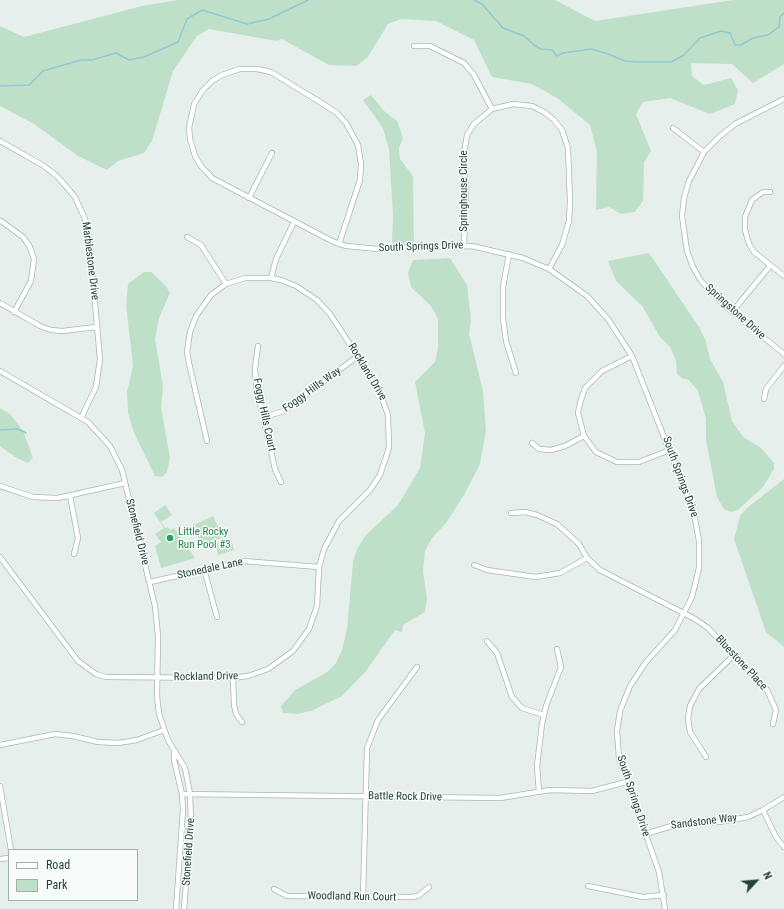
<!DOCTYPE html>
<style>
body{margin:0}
#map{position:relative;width:784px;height:909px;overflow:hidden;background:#e6efeb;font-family:"Roboto Condensed",sans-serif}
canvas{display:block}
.legend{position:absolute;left:8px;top:849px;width:130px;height:52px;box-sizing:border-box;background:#f7fbf9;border:1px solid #a3b1ad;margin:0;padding:5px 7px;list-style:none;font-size:12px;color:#24423a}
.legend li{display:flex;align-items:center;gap:8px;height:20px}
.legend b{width:20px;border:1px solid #a3b1ad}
.north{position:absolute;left:736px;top:861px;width:40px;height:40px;-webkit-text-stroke:3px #f7fbf9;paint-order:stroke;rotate:64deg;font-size:11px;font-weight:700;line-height:16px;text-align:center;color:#24423a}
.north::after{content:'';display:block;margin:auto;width:14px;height:18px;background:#24423a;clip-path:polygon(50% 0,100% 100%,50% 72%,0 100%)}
</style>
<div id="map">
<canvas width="784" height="909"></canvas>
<ul class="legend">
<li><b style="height:5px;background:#fff"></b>Road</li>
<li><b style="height:11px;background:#bfe0c8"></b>Park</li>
</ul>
<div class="north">N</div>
</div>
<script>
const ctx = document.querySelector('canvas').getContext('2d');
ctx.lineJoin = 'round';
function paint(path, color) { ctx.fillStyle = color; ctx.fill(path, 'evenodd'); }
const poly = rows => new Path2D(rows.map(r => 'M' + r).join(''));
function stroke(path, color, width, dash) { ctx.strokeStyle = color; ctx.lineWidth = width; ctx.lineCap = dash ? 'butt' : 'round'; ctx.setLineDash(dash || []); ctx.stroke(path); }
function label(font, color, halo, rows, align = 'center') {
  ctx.font = font + ' "Roboto Condensed",sans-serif'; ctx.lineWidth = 3; ctx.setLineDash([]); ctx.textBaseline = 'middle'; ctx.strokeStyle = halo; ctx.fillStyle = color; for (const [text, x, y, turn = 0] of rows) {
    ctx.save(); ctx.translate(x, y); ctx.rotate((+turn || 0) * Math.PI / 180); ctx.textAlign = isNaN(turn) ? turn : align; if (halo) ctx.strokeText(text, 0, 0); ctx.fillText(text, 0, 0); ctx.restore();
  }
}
paint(poly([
 [178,0,555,0,595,21,733,0,784,0,784,64,753,83,732,64,691,63,692,76,704,85,731,78,738,90,735,104,710,114,670,98,643,102,636,114,651,151,644,162,643,201,635,212,621,214,609,207,596,210,597,152,590,125,557,98,532,84,492,77,474,40,436,21,401,19,388,24,367,58,356,66,329,65,282,39,277,41,209,29,197,36,173,71,152,141,144,153,118,161,107,170,78,156,34,124,0,106,0,26,24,37,142,6],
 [371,95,384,111,397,121,403,138,399,148,400,159,413,176,414,248,392,248,393,215,389,150,383,128,363,100],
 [649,253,699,327,705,339,710,359,723,382,732,421,743,437,761,448,774,463,774,469,763,487,738,510,731,512,724,509,717,497,706,440,706,419,698,391,689,380,682,378,677,374,676,360,670,347,660,337,642,306,616,281,608,261],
 [450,258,467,285,471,320,469,334,483,391,486,431,480,464,464,495,446,523,432,538,425,551,423,571,427,598,425,612,403,625,402,632,395,630,366,671,342,696,311,711,297,714,283,713,281,706,295,690,326,673,336,663,342,650,347,629,353,562,357,549,365,536,398,505,420,468,425,433,415,382,435,362,438,348,438,319,431,306,411,287,408,273,413,260],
 [144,272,151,272,166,286,170,293,159,318,155,339,163,386,161,407,170,458,167,472,162,477,155,476,134,433,128,413,127,392,133,366,126,305,128,284],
 [0,408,10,414,23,431,33,458,28,463,15,457,0,446],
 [784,479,784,647,766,632,734,539,740,516,748,507],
 [165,505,172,515,161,522,165,528,168,527,170,530,174,528,195,558,161,568,155,546,161,542,155,534,164,528,154,513],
 [213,516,223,537,202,547,192,526],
 [231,538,234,550,218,555,215,543]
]), '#bfe0c8');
stroke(poly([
 [474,0,482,4,503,28,524,36,534,45,541,49,552,50,557,56,563,53,591,49,608,54,625,61,638,62,671,62,684,55,700,38,721,31,730,33,735,45,741,45,753,38,768,35,779,27,780,17,784,13],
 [0,86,29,85,43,71,81,60,92,60,116,53,129,60,144,57,178,42,187,19,202,10,247,24,269,19,308,0],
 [0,430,18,429,26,433]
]), '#8ec9d4', 1.5);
const minor = poly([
 [414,46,430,46,464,63,474,75,492,109],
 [784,99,735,124,720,136,704,152,689,181,684,198,682,216,687,251,693,267,701,281,724,305,784,354],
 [673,128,704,152],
 [0,141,44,166,58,177,75,197,85,219,89,237,100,359,96,387,81,418],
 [770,192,763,192,752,200,745,217,745,230,749,244,754,252,784,276],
 [249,198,272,153],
 [1,221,23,237,30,247,34,259,31,281,14,312],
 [187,237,201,245,226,284],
 [339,244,360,180,361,164,358,145,346,123,337,113,323,104,271,72,257,69,240,69,222,75,212,81,203,90,194,104,189,128,190,139,195,156,201,166,212,178,328,239,339,244,347,246,378,249,472,246,523,258,549,269,587,296,608,319,632,356,694,513,699,541,699,568,692,597,675,630,646,662,630,686,620,711,617,731,619,758,659,872,665,909],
 [464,246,466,187,463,159,467,135,474,124,492,109,513,104,532,106,544,112,554,120,562,130,568,148,570,202,569,221,562,245,549,269],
 [509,254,503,287,503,318,506,341,516,373],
 [271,278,276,259,294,222],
 [0,303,40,326,51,330,62,331,97,327],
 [732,312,770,266],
 [258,346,255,368,256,386,275,469,281,482],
 [632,356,602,371,585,388,580,403,578,413,584,436,596,452,617,462,639,462,670,450],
 [0,371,88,422,110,446,122,470,155,606,158,636,157,696,159,714,168,740,185,768,190,794,191,822,184,909],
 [764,399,766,389,784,366],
 [264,417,284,411,358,356],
 [532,443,539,449,551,450,565,446,584,436],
 [0,486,33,497,58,498,125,483],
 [70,496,78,538,74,554],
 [511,513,525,512,537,515,557,524,579,544,587,558,600,570,695,619,708,628,767,690,776,710,773,724],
 [0,557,78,661,96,674,106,677,233,678,248,676,268,669,293,651,309,629,317,606,319,567,324,549,339,521,370,490,380,475,389,448,388,415,378,387,330,314,317,300,296,286,281,280,271,278,245,278,226,284,211,295,196,316,190,332,187,352,189,363,207,441],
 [474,565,487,570,536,577,560,573,587,558],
 [204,569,217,617],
 [150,582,243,561,319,567],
 [487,641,497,653,512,697,522,708,544,715],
 [233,678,234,705,236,714,242,722],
 [0,745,55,734,73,736,98,742,118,743,137,740,164,730],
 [174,751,174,760,182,794,183,810,176,909],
 [706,757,690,732,688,719,690,706,699,689,734,655],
 [0,786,11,850],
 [539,792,537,766,542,724,546,706,561,667,557,649],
 [182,794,500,798,550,790,592,791,626,782],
 [763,810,776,837,784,847],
 [645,834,682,823,719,822,748,817,763,810,784,797],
 [0,859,9,858],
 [588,886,643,897,664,895],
 [274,889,287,896,412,897,418,896,429,887],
 [363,897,367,748,378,720,417,667]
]);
stroke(minor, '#a8b8b2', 6);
stroke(minor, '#fff', 4.5);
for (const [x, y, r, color] of [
 [170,538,4,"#2e9e5b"]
]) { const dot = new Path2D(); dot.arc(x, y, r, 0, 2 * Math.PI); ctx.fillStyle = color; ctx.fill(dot); stroke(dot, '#f7fbf9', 1.5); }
label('11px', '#24423a', '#f7fbf9', [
 ["Springhouse Circle",464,191,-90],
 ["South Springs Drive",421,247,-2],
 ["Marblestone Drive",90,261,83],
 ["Springstone Drive",735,312,42],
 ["Rockland Drive",367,372,59],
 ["Foggy Hills Way",312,390,-36],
 ["Foggy Hills Court",264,415,78],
 ["South Springs Drive",680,477,70],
 ["Stonefield Drive",137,532,76],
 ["Stonedale Lane",210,569,-12],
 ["Bluestone Place",741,663,47],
 ["Rockland Drive",206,677,-1],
 ["South Springs Drive",633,796,72],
 ["Battle Rock Drive",405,797,1],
 ["Sandstone Way",704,822,-7],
 ["Stonefield Drive",189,852,-86],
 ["Woodland Run Court",352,897,1]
]);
label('11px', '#27864d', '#f7fbf9', [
 ["Little Rocky",178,532],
 ["Run Pool #3",178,545]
], 'left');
</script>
